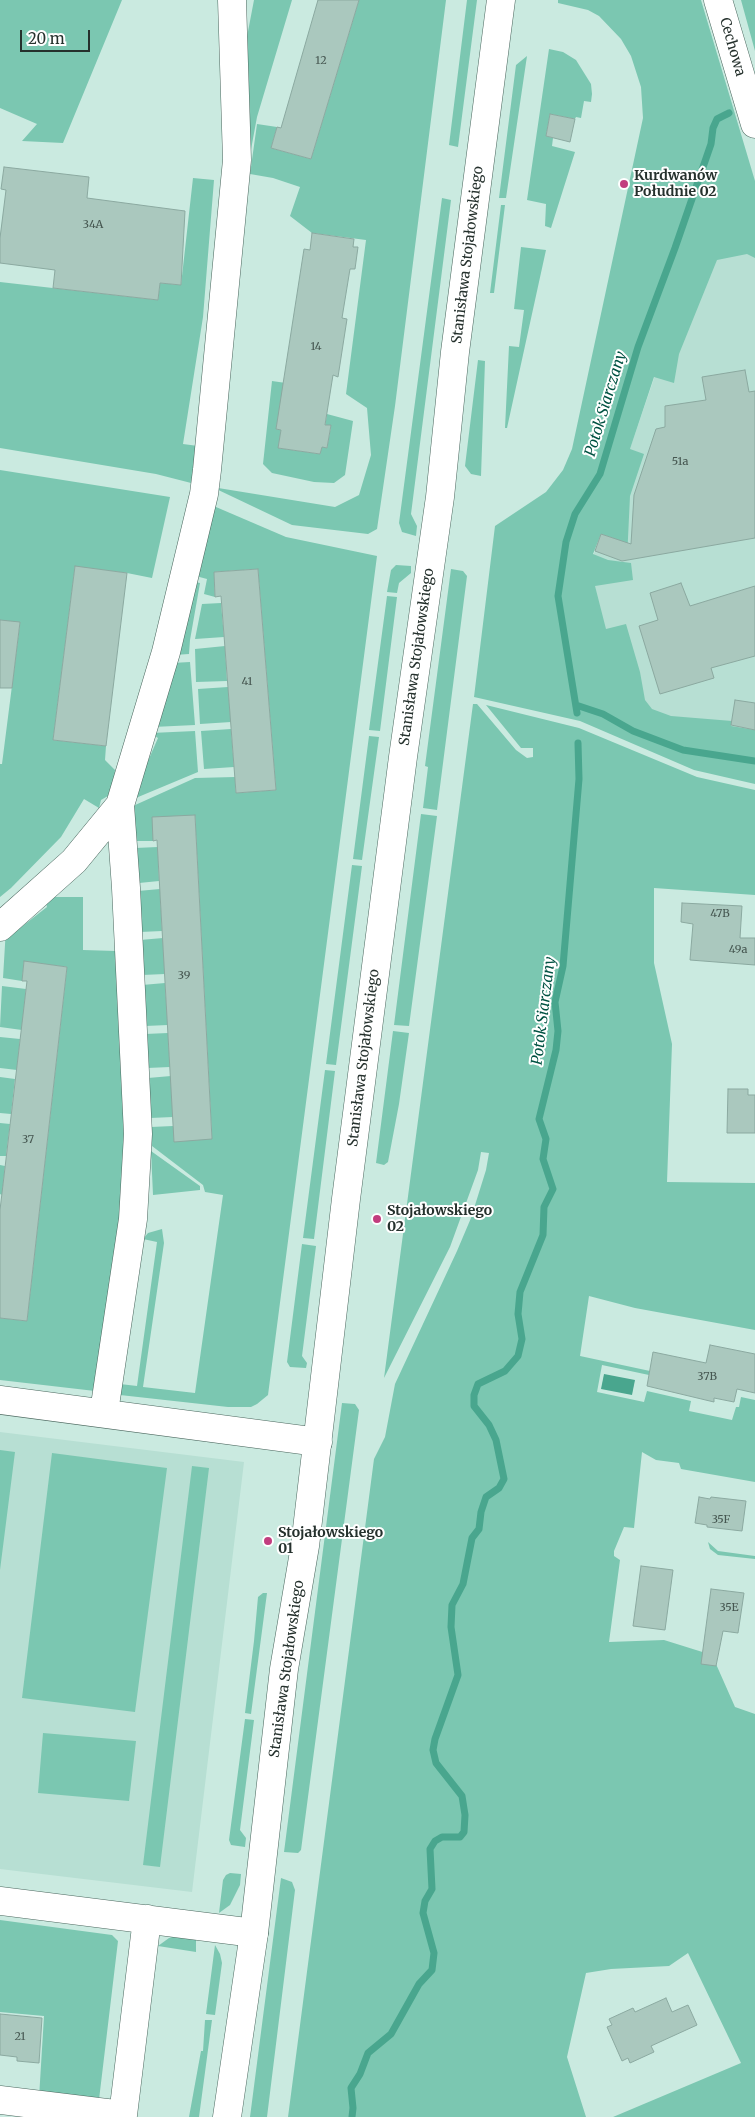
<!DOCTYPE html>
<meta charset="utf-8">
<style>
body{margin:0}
#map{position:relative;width:755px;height:2117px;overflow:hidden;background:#caeae0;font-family:Merriweather,serif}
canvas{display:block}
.scale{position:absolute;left:20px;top:30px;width:70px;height:22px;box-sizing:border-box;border:2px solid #25312d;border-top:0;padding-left:6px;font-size:15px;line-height:18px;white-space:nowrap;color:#25312d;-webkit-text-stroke:4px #fff;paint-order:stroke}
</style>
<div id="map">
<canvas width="755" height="2117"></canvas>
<div class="scale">20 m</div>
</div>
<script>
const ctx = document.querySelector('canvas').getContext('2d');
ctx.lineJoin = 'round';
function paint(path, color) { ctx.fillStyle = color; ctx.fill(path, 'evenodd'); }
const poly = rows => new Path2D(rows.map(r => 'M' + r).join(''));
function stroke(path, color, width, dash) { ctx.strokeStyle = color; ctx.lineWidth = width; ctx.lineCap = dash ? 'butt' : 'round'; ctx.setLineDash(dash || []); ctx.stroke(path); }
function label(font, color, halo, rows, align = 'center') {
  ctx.font = font + ' Merriweather,serif'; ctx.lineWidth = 4; ctx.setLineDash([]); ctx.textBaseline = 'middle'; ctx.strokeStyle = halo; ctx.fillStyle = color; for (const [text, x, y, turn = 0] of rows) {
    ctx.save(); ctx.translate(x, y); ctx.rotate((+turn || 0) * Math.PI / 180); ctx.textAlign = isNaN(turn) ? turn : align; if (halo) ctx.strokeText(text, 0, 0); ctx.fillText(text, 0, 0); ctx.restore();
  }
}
paint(poly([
 [719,189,755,200,755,737,621,711,586,577],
 [0,1432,244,1462,192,1892,0,1869]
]), '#b7dfd3');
paint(poly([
 [0,0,122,0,63,143,22,141,37,124,0,108],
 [254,0,292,0,257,117,250,155,246,42],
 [359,0,446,0,395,406,377,529,368,534,292,525,212,487,335,507,359,495,371,455,367,408,346,394,366,240,312,233,290,216,300,187,273,178,250,174,257,124,277,127,271,148,311,159],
 [467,0,477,0,458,147,449,145],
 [558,0,701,0,755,181,755,258,747,254,717,260,679,354,674,383,654,377,630,449,644,454,630,496,627,559,613,538,601,534,593,554,608,560,631,563,633,580,595,586,606,629,626,624,640,672,645,700,652,709,671,716,732,721,731,726,755,730,755,784,694,770,580,721,474,697,495,526,546,492,563,470,572,449,643,118,641,87,631,56,621,39,599,16,588,10,558,3],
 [741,0,755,0,755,51],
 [549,49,563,52,576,60,591,84,592,94,591,102,584,101,581,118,576,117,575,119,550,114,546,136,553,138,552,146,575,152,551,228,545,226,546,204,527,200],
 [527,56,506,198,499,198,516,65],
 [193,178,214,180,203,317,183,444,198,446,195,484,156,474,0,448,0,282,158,300,160,283,181,285],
 [442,198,451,200,411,514,417,526,416,536,402,532,399,523],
 [501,205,505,205,494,293,490,293],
 [521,247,546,250,507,428,505,428,509,346,519,347,524,310,514,309],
 [478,360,485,361,481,476,471,474,465,466],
 [272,381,286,383,276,429,281,430,279,448,320,454,322,446,327,448,331,426,325,426,327,414,353,421,345,475,334,483,314,482,272,473,263,464],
 [0,470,170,497,152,578,127,573,75,567,53,740,106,746,105,760,115,770,113,793,101,800,99,808,84,799,61,837,11,888,0,897,0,764,2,764,20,623,0,620],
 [209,504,286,537,377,556,268,1395,257,1404,251,1407,228,1407,120,1395,120,1384,137,1386,157,1242,143,1239,148,1233,162,1229,164,1243,143,1387,195,1393,223,1195,205,1192,203,1185,152,1146,151,1127,173,1126,212,1138,195,816,153,841,136,841,133,806,195,778,235,777,236,793,276,790,258,569,214,572,215,597,204,594,207,579,192,575],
 [396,565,411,566,411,573,399,583,397,593,387,592,391,570],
 [451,569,463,571,467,576,437,810,423,808,428,767,425,766],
 [189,581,200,583,190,640,189,654,174,655],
 [387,596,397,597,380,731,369,730],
 [221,603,224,637,195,639,202,604],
 [225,646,227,681,196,682,195,649],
 [190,662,195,725,153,727,172,663],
 [228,687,231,722,200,724,198,689],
 [473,704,477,704,516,750,527,758,533,757,533,748,521,748,486,705,579,728,697,777,755,790,755,895,654,888,654,963,672,1044,667,1182,755,1183,755,1330,635,1308,589,1296,580,1356,650,1371,649,1375,602,1365,597,1392,644,1402,647,1391,691,1401,689,1411,732,1420,736,1407,739,1407,741,1397,755,1400,755,1482,681,1469,679,1463,656,1460,642,1452,634,1528,624,1527,614,1551,614,1556,620,1560,609,1642,664,1640,712,1655,735,1707,755,1714,755,2117,613,2117,741,2063,688,1953,669,1966,611,1969,586,1973,567,2057,586,2117,288,2117,374,1459,385,1437,395,1384,457,1251,471,1218,486,1170,489,1153,481,1152,478,1170,450,1247,384,1378],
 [231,729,234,767,204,769,201,731],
 [195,731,198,772,131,800,158,738,151,733],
 [369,736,379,737,362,860,353,859],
 [421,814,437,816,409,1026,394,1025],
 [158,847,159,881,139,883,135,848],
 [352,865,362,866,336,1065,326,1064],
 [160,889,162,931,140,932,138,891],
 [47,897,83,897,83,950,116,951,124,1101,123,1208,95,1391,0,1380,0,1318,27,1321,67,967,24,962,22,981,3,978,6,928,15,932,47,907,45,899],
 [163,938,165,974,142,975,140,940],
 [165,983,168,1025,145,1026,142,985],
 [2,986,26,989,22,1030,0,1027],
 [393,1031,409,1033,399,1104,388,1162,384,1165,376,1163],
 [168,1033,170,1067,147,1068,145,1034],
 [0,1037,20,1039,17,1070,0,1068],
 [325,1070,335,1071,314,1239,303,1238],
 [171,1076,173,1117,150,1118,148,1078],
 [0,1077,15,1079,11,1114,0,1113],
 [0,1123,10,1124,6,1156,0,1156],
 [151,1151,200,1186,200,1190,153,1195],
 [0,1165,5,1166,2,1195,0,1194],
 [302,1244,316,1246,302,1356,307,1363,306,1368,290,1367,287,1362],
 [342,1403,355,1404,359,1410,301,1850,298,1853,284,1852],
 [0,1450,15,1452,0,1570],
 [52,1453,167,1468,135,1712,22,1698],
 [192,1466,209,1468,160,1867,143,1865],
 [708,1542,718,1551,755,1556,755,1559,718,1555,710,1549],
 [263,1593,267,1593,251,1714,245,1713,254,1641,258,1597],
 [245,1719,254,1720,240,1830,246,1838,245,1847,231,1845,229,1840],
 [43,1733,136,1741,129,1801,38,1793],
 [230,1873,241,1874,240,1885,230,1905,219,1913,223,1880,226,1875],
 [281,1878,292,1882,295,1890,267,2117,250,2117],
 [0,1920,112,1935,118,1941,98,2108,39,2098,44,2016,0,2012],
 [180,1935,196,1939,196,1952,158,1946,169,1938],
 [215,1945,220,1954,222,1963,215,2015,206,2014],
 [205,2020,212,2020,199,2117,189,2117,201,2051,203,2051]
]), '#7bc7b1');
paint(poly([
 [604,1374,635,1380,632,1395,601,1389]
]), '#49a68e');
stroke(poly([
 [576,705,603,714,633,731,683,750,755,761],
 [577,713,558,596,566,542,575,514,600,474,638,347,675,248,711,144,713,128,717,119,729,113],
 [352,2117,353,2108,351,2088,360,2074,368,2053,391,2034,419,1984,432,1970,434,1953,423,1913,425,1901,432,1889,430,1849,435,1841,442,1837,460,1837,464,1832,465,1815,462,1796,436,1763,433,1750,435,1739,458,1675,451,1627,452,1605,463,1584,472,1538,479,1529,481,1512,486,1497,499,1488,504,1479,496,1440,489,1425,474,1406,474,1395,478,1384,505,1371,518,1356,522,1339,518,1314,520,1292,543,1235,544,1207,553,1189,543,1159,546,1139,539,1119,556,1050,558,1031,555,1002,563,966,579,779,578,743]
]), '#49a68e', 7);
const building = poly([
 [318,0,359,0,311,159,271,148,277,127,281,128,318,0],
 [550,114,575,119,570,142,546,136,550,114],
 [4,167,89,177,87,198,185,211,181,285,160,283,158,300,53,288,55,270,0,263,0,238,6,190,1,189,4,167],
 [312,233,354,239,353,247,358,247,355,269,350,269,342,318,347,319,338,377,333,375,325,425,331,425,327,448,322,447,320,454,278,448,281,430,276,429,304,249,310,250,312,233],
 [745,370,749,392,755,391,755,538,622,561,595,551,601,534,631,544,634,495,656,429,665,427,665,406,706,400,702,377,745,370],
 [75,566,127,573,106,746,53,740,75,566],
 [258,569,276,790,236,793,221,596,215,597,214,572,258,569],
 [681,583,690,606,755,586,755,656,711,668,714,678,660,694,639,626,658,620,650,593,681,583],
 [0,620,20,622,12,688,0,688,0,620],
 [735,700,755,703,755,730,731,725,735,700],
 [195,815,212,1139,174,1142,157,840,153,841,152,817,195,815],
 [682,903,742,906,740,938,755,938,755,965,690,960,693,924,681,922,682,903],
 [24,961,67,967,27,1321,0,1318,0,1210,27,981,22,981,24,961],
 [728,1089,748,1089,748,1095,755,1095,755,1133,727,1133,728,1089],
 [710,1345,755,1354,755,1393,737,1389,734,1402,714,1398,714,1402,647,1386,653,1352,706,1363,710,1345],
 [699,1497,710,1499,711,1497,746,1501,742,1531,707,1527,707,1525,695,1523,699,1497],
 [641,1566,673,1570,665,1630,633,1626,641,1566],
 [711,1589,744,1593,738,1633,723,1631,716,1666,701,1664,711,1589],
 [666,1998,672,2012,688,2005,697,2025,651,2046,654,2052,630,2063,628,2058,622,2061,607,2027,612,2025,609,2019,633,2008,635,2012,666,1998],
 [0,2014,42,2018,39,2063,17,2061,17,2057,0,2055,0,2014]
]);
paint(building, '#aac8be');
stroke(building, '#8ba9a0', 1);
const street = poly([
 [718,0,755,124],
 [0,927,74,861,120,805,166,652,204,494,207,470,237,160,232,0],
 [0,1400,318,1442],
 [104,1412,133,1219,138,1134,126,888,120,805],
 [0,1901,254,1933],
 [0,2100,123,2115,147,1919]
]);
const secondary = poly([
 [227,2117,254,1933,284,1669,305,1546,346,1199,403,757,440,497,455,352,501,0]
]);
stroke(street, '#4c685f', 29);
stroke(secondary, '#4c685f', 29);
stroke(street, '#fff', 28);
stroke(secondary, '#fff', 28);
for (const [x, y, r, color] of [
 [624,184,5,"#c23d7f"],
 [377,1219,5,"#c23d7f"],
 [268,1541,5,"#c23d7f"]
]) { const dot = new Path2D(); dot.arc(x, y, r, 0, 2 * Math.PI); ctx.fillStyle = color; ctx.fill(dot); stroke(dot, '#fff', 2); }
label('11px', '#465751', null, [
 ["12",321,61],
 ["34A",93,225],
 ["14",316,347],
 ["51a",680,462],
 ["41",247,682],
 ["47B",720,914],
 ["49a",738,950],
 ["39",184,976],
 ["37",28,1140],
 ["37B",707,1377],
 ["35F",721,1520],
 ["35E",729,1608],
 ["21",20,2037]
]);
label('14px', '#25312d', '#fff', [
 ["Cechowa",732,47,74],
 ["Stanisława Stojałowskiego",468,255,-83],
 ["Stanisława Stojałowskiego",417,657,-82],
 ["Stanisława Stojałowskiego",364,1058,-83],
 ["Stanisława Stojałowskiego",287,1669,-82]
]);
label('bold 14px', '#25312d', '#fff', [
 ["Kurdwanów",634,176],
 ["Południe 02",634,192],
 ["Stojałowskiego",387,1211],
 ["02",387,1227],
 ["Stojałowskiego",278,1533],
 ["01",278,1549]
], 'left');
label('italic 15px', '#005242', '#fff', [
 ["Potok Siarczany",606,404,-73],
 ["Potok Siarczany",544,1011,-83]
]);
</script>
